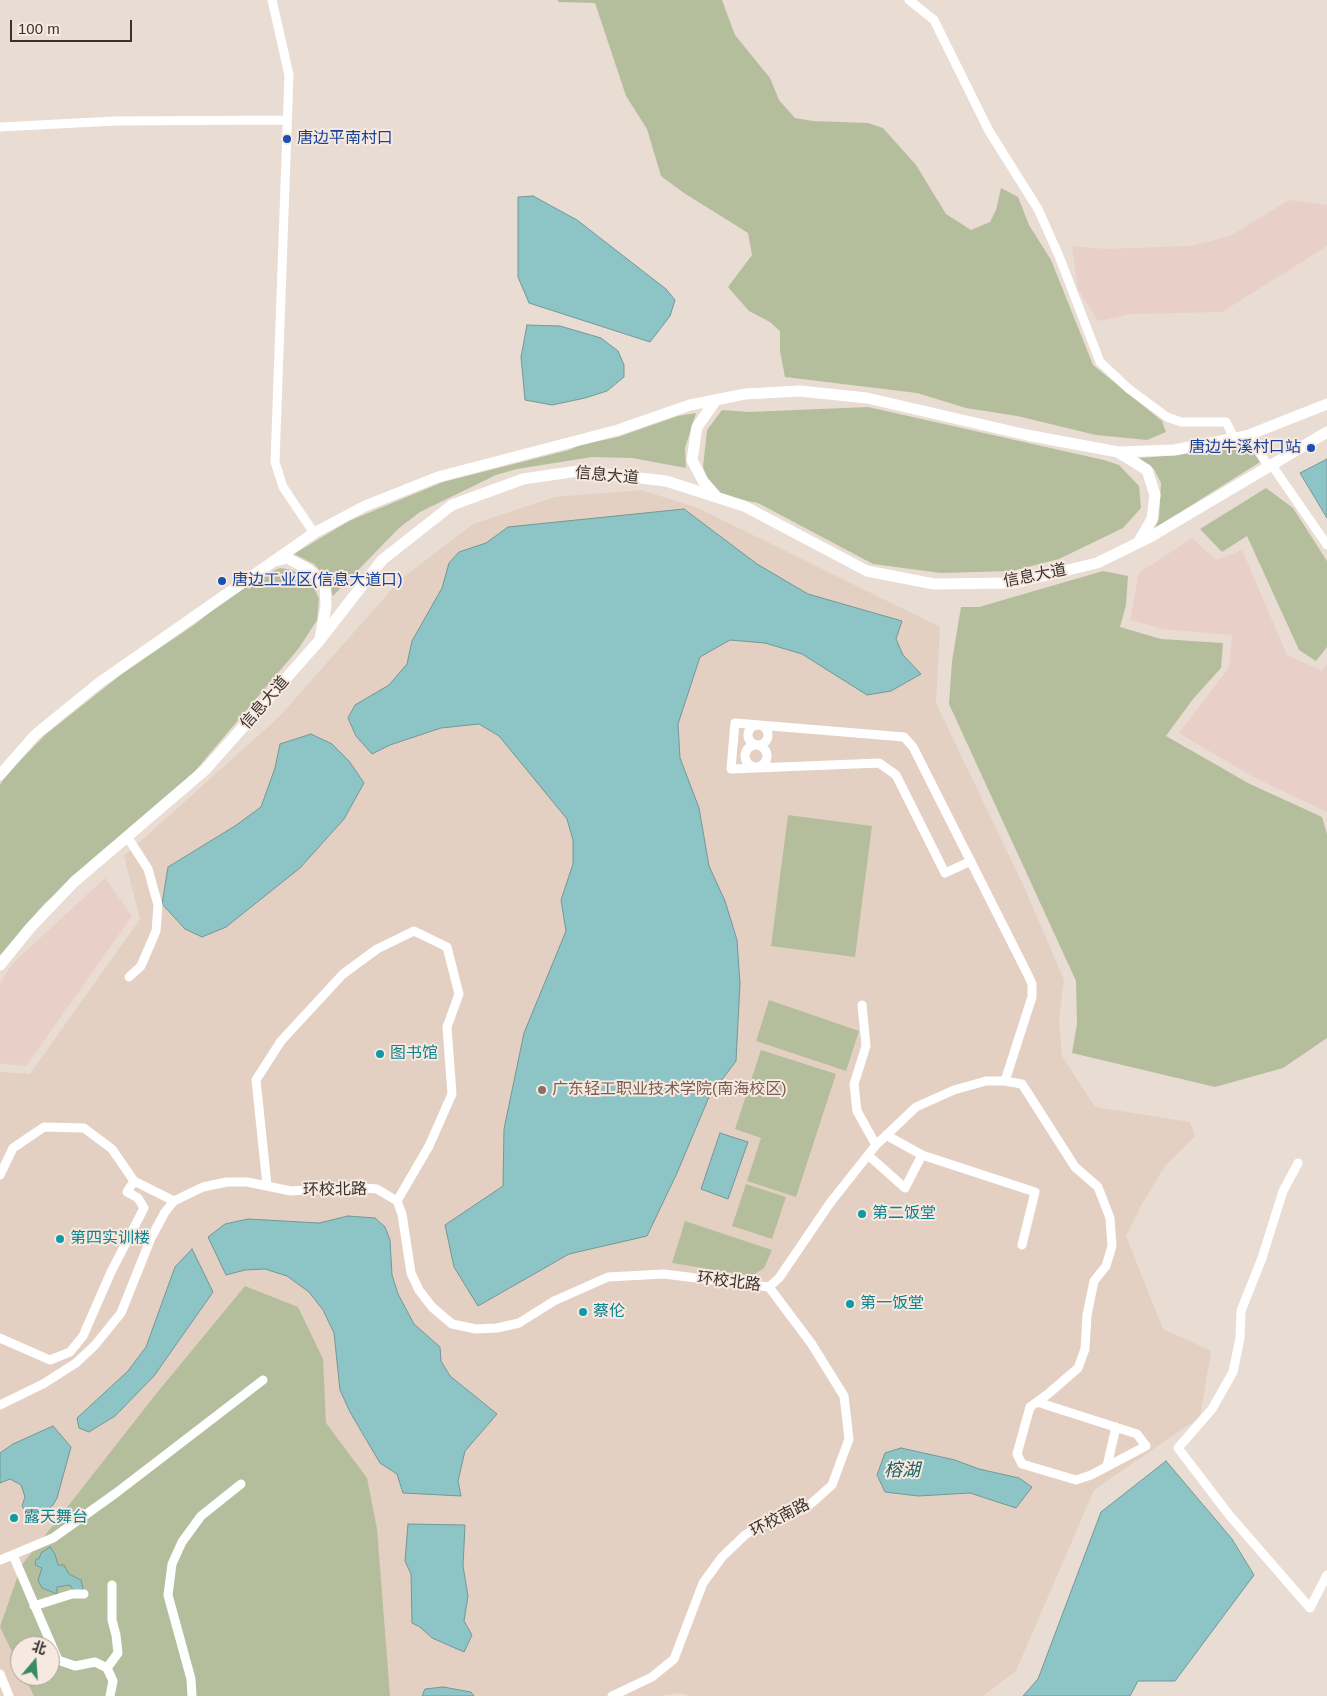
<!DOCTYPE html>
<meta charset="utf-8">
<style>
body{margin:0}
#map{position:relative;width:1327px;height:1696px;overflow:hidden;background:#e9dcd3;font-family:Arial,"Noto Sans SC",sans-serif}
canvas{display:block}
.north{position:absolute;left:10px;top:1636px;width:50px;height:50px;box-sizing:border-box;background:#f7e9e0;border:1px solid #aaa099;border-radius:50%;rotate:18deg;font-size:14px;font-weight:700;line-height:20px;text-align:center;color:#37322e}
.north::after{content:'';display:block;margin:auto;width:18px;height:22px;background:#368c60;clip-path:polygon(50% 0,100% 100%,50% 72%,0 100%)}
.scale{position:absolute;left:10px;top:20px;width:122px;height:22px;box-sizing:border-box;border:2px solid #37322e;border-top:0;padding-left:6px;font-size:15px;line-height:18px;white-space:nowrap;color:#37322e;-webkit-text-stroke:4px #f7e9e0;paint-order:stroke}
</style>
<div id="map">
<canvas width="1327" height="1696"></canvas>
<div class="north">北</div>
<div class="scale">100 m</div>
</div>
<script>
const ctx = document.querySelector('canvas').getContext('2d');
ctx.lineJoin = 'round';
function paint(path, color) { ctx.fillStyle = color; ctx.fill(path, 'evenodd'); }
const poly = rows => new Path2D(rows.map(r => 'M' + r).join(''));
function stroke(path, color, width, dash) { ctx.strokeStyle = color; ctx.lineWidth = width; ctx.lineCap = dash ? 'butt' : 'round'; ctx.setLineDash(dash || []); ctx.stroke(path); }
function label(font, color, halo, rows, align = 'center') {
  ctx.font = font + ' Arial,"Noto Sans SC",sans-serif'; ctx.lineWidth = 4; ctx.setLineDash([]); ctx.textBaseline = 'middle'; ctx.strokeStyle = halo; ctx.fillStyle = color; for (const [text, x, y, turn = 0] of rows) {
    ctx.save(); ctx.translate(x, y); ctx.rotate((+turn || 0) * Math.PI / 180); ctx.textAlign = isNaN(turn) ? turn : align; if (halo) ctx.strokeText(text, 0, 0); ctx.fillText(text, 0, 0); ctx.restore();
  }
}
paint(poly([
 [641,490,698,508,940,627,936,703,1025,889,1064,980,1059,1019,1062,1056,1095,1107,1190,1122,1195,1136,1165,1166,1142,1204,1126,1236,1163,1329,1211,1351,1200,1417,1094,1490,1016,1671,983,1696,692,1696,680,1693,659,1696,0,1696,0,1072,30,1074,140,919,124,856,279,717,400,580,473,524,555,497],
 [20,1646,50,1646,50,1676,20,1676]
]), '#e3d0c2');
paint(poly([
 [1289,200,1327,205,1327,246,1222,312,1131,314,1098,321,1078,289,1072,246,1106,249,1191,246,1230,236],
 [1192,538,1216,560,1242,550,1287,655,1322,671,1327,664,1327,812,1253,777,1179,733,1229,668,1232,635,1163,629,1130,620,1139,573],
 [105,878,132,916,26,1066,0,1064,0,984,12,964]
]), '#e8cfc8');
paint(poly([
 [558,0,722,0,735,35,770,78,779,100,795,118,813,121,868,123,883,128,916,165,946,214,971,230,990,222,996,210,1001,188,1018,197,1029,225,1051,260,1093,365,1162,421,1166,432,1147,440,1096,435,1017,416,966,408,917,393,785,377,780,351,780,331,770,322,749,311,728,287,752,255,748,233,684,193,661,176,647,129,626,96,595,3,558,2],
 [868,407,1104,460,1119,465,1139,486,1141,508,1123,528,1059,559,1012,571,941,573,873,564,758,503,714,495,703,467,707,430,722,410,749,412],
 [696,413,685,448,686,468,632,458,592,457,517,469,496,475,420,512,399,528,333,596,329,581,314,564,294,554,349,521,443,482,569,450,580,445,618,437,678,416],
 [1246,443,1260,462,1155,528,1159,519,1161,483,1154,469,1139,458,1179,455],
 [1266,488,1293,508,1327,561,1327,647,1316,661,1299,650,1247,536,1222,552,1200,529],
 [280,568,292,570,311,581,319,599,317,620,299,648,190,777,169,794,44,904,0,955,0,785,6,775,45,735,123,673,194,625,228,598,260,576],
 [1103,571,1128,576,1126,605,1120,627,1161,639,1223,643,1221,668,1193,699,1166,736,1248,783,1322,817,1327,834,1327,1038,1283,1068,1215,1087,1072,1053,1077,1024,1076,981,949,704,952,661,961,607,979,607],
 [788,815,872,826,855,957,771,946],
 [769,1000,859,1031,846,1071,756,1041],
 [761,1050,836,1074,796,1197,747,1181,761,1138,735,1129],
 [746,1184,786,1197,772,1239,732,1226],
 [685,1221,772,1250,764,1268,755,1274,746,1275,672,1263],
 [245,1286,298,1307,323,1359,326,1423,367,1478,377,1529,390,1696,34,1696,24,1676,50,1676,50,1646,20,1646,20,1668,0,1627,21,1566,156,1394]
]), '#b5be9c');
const water = poly([
 [533,196,577,220,666,289,675,300,670,316,650,342,529,303,518,277,518,197,533,196],
 [527,325,560,326,601,338,618,351,624,365,624,377,607,391,585,398,552,405,525,400,521,357,527,325],
 [1327,459,1327,518,1300,473,1327,459],
 [684,509,757,564,808,594,902,621,896,639,903,655,921,674,891,691,867,695,802,654,765,643,730,640,700,657,678,724,680,758,699,808,709,866,725,901,737,940,740,984,736,1061,709,1097,677,1173,647,1236,569,1254,478,1306,454,1267,445,1225,503,1186,504,1129,524,1033,566,931,561,900,573,864,573,840,567,819,499,736,479,724,441,728,390,745,372,754,356,736,348,718,355,705,389,685,407,664,412,641,442,588,449,563,459,552,486,543,508,527,684,509],
 [311,734,332,744,349,761,364,783,344,819,300,868,226,927,202,937,185,929,162,904,168,867,235,826,261,807,275,768,280,744,311,734],
 [720,1133,748,1142,728,1199,701,1189,720,1133],
 [348,1216,375,1218,385,1227,390,1240,392,1275,398,1294,414,1324,440,1347,441,1361,450,1376,497,1414,465,1451,458,1481,461,1496,403,1493,397,1474,380,1463,350,1412,340,1390,334,1333,323,1310,309,1292,287,1276,265,1269,245,1270,226,1275,208,1237,225,1224,248,1219,319,1223,348,1216],
 [192,1249,213,1292,154,1376,115,1416,89,1432,79,1428,77,1418,128,1371,146,1347,175,1267,192,1249],
 [53,1426,71,1447,57,1498,53,1505,33,1523,22,1506,25,1497,21,1485,10,1479,0,1483,0,1453,13,1444,53,1426],
 [901,1448,955,1460,979,1469,1019,1478,1032,1487,1016,1508,970,1493,918,1496,885,1492,877,1475,885,1453,901,1448],
 [1166,1461,1232,1539,1254,1575,1175,1681,1138,1681,1130,1696,1023,1696,1038,1679,1101,1512,1166,1461],
 [408,1524,465,1525,463,1566,468,1596,464,1621,472,1635,464,1652,432,1638,420,1627,412,1623,411,1574,405,1561,408,1524],
 [50,1547,55,1554,58,1565,64,1565,69,1574,81,1580,83,1589,79,1591,73,1590,70,1585,57,1587,57,1594,42,1588,38,1580,42,1568,35,1565,36,1559,39,1559,41,1553,50,1547],
 [443,1687,471,1692,474,1696,422,1696,425,1689,443,1687]
]);
paint(water, '#8dc4c6');
stroke(water, '#739898', 1);
stroke(poly([
 [272,0,289,75,275,462,283,487,314,533],
 [909,0,934,20,989,131,1038,209,1059,256,1100,362,1129,389,1167,417,1181,422,1226,422,1234,438],
 [0,127,115,121,287,120],
 [1249,435,1268,466],
 [1271,464,1327,545],
 '748 735a10 10 0 1 1 20 0a10 10 0 1 1-20 0Z',
 '745 756a11 11 0 1 1 22 0a11 11 0 1 1-22 0Z',
 [128,838,148,869,158,905,156,931,141,966,129,977],
 [862,1005,866,1046,854,1084,857,1111,876,1145],
 [1005,1081,1022,1084,1075,1167,1098,1187,1110,1218,1112,1246,1106,1266,1094,1281,1087,1315,1085,1349,1078,1368,1048,1394,1037,1402,1030,1407,1017,1454,1022,1464,1076,1480,1091,1475,1146,1446,1137,1434,1037,1402],
 [868,1155,905,1188,922,1155,886,1135],
 [922,1155,1035,1192,1022,1245],
 [1298,1163,1283,1191,1262,1258,1241,1311,1240,1338,1233,1372,1212,1409,1178,1448,1230,1516,1310,1608,1327,1575],
 [0,1175,13,1148,44,1127,84,1128,112,1149,134,1181,174,1201],
 [267,1185,256,1080,281,1041,343,974,377,949,414,931,447,947,459,994,447,1027,452,1094,429,1146,397,1201],
 [769,1287,779,1278,830,1203,876,1145,916,1107,954,1090,986,1081,1005,1081,1032,997,1032,984,1027,973,913,747,904,737,735,723,731,769,879,763,896,775,945,873,971,861],
 [0,1338,50,1360,70,1352,83,1336,111,1272,144,1208,138,1198,127,1192,134,1181],
 [0,1405,43,1384,76,1363,95,1345,121,1313,151,1238,165,1212,174,1201,203,1187,227,1182,247,1182,291,1191,352,1187,377,1189,397,1201,402,1214,411,1273,419,1290,432,1307,452,1324,476,1329,497,1328,519,1323,554,1301,608,1277,664,1274,769,1287],
 [1107,1466,1116,1427],
 [13,1555,58,1660,75,1666,95,1662,107,1668,113,1681,110,1696],
 [0,1560,53,1538,116,1493,263,1380],
 [34,1606,72,1594,84,1594],
 [107,1668,118,1653,116,1635,112,1620,112,1585],
 [0,1674,9,1696],
 [192,1696,191,1679,168,1595,172,1564,182,1542,201,1516,241,1484],
 [612,1696,652,1677,674,1659,703,1583,722,1557,745,1535,772,1518,805,1509,832,1485,849,1439,844,1396,811,1343,769,1287]
]), '#fff', 9);
stroke(poly([
 [716,400,697,427,692,460,703,481,717,497],
 [1118,452,1147,470,1155,495,1152,519,1138,543],
 [275,561,287,558,308,569,325,584,326,606,320,639],
 [0,775,35,735,99,683,314,533,365,506,438,477,618,430,690,405,745,394,800,391,867,398,1027,435,1118,452,1174,450,1246,436,1327,404],
 [0,965,30,928,74,882,205,770,319,641,382,560,452,505,523,479,578,471,666,481,744,506,867,571,934,584,1014,583,1097,563,1150,537,1327,432]
]), '#fff', 11);
for (const [x, y, r, color] of [
 [287,139,5,"#1a4fb4"],
 [1311,448,5,"#1a4fb4"],
 [222,581,5,"#1a4fb4"],
 [380,1054,5,"#0f9aa8"],
 [542,1090,5,"#8d6e63"],
 [862,1214,5,"#0f9aa8"],
 [60,1239,5,"#0f9aa8"],
 [850,1304,5,"#0f9aa8"],
 [583,1312,5,"#0f9aa8"],
 [14,1518,5,"#0f9aa8"]
]) { const dot = new Path2D(); dot.arc(x, y, r, 0, 2 * Math.PI); ctx.fillStyle = color; ctx.fill(dot); stroke(dot, '#f7e9e0', 2); }
label('16px', '#164399', '#f7e9e0', [
 ["唐边平南村口",297,139],
 ["唐边牛溪村口站",1301,448,"right"],
 ["唐边工业区(信息大道口)",232,581]
], 'left');
label('16px', '#37322e', '#f7e9e0', [
 ["信息大道",607,476,5],
 ["信息大道",1035,576,-11],
 ["信息大道",265,703,-49],
 ["环校北路",335,1190,-1],
 ["环校北路",729,1282,7],
 ["环校南路",780,1518,-27]
]);
label('16px', '#0d838f', '#f7e9e0', [
 ["图书馆",390,1054],
 ["第二饭堂",872,1214],
 ["第四实训楼",70,1239],
 ["第一饭堂",860,1304],
 ["蔡伦",593,1312],
 ["露天舞台",24,1518]
], 'left');
label('16px', '#785e54', '#f7e9e0', [
 ["广东轻工职业技术学院(南海校区)",552,1090]
], 'left');
label('italic 18px', '#176264', '#f7e9e0', [
 ["榕湖",902,1471]
]);
</script>
